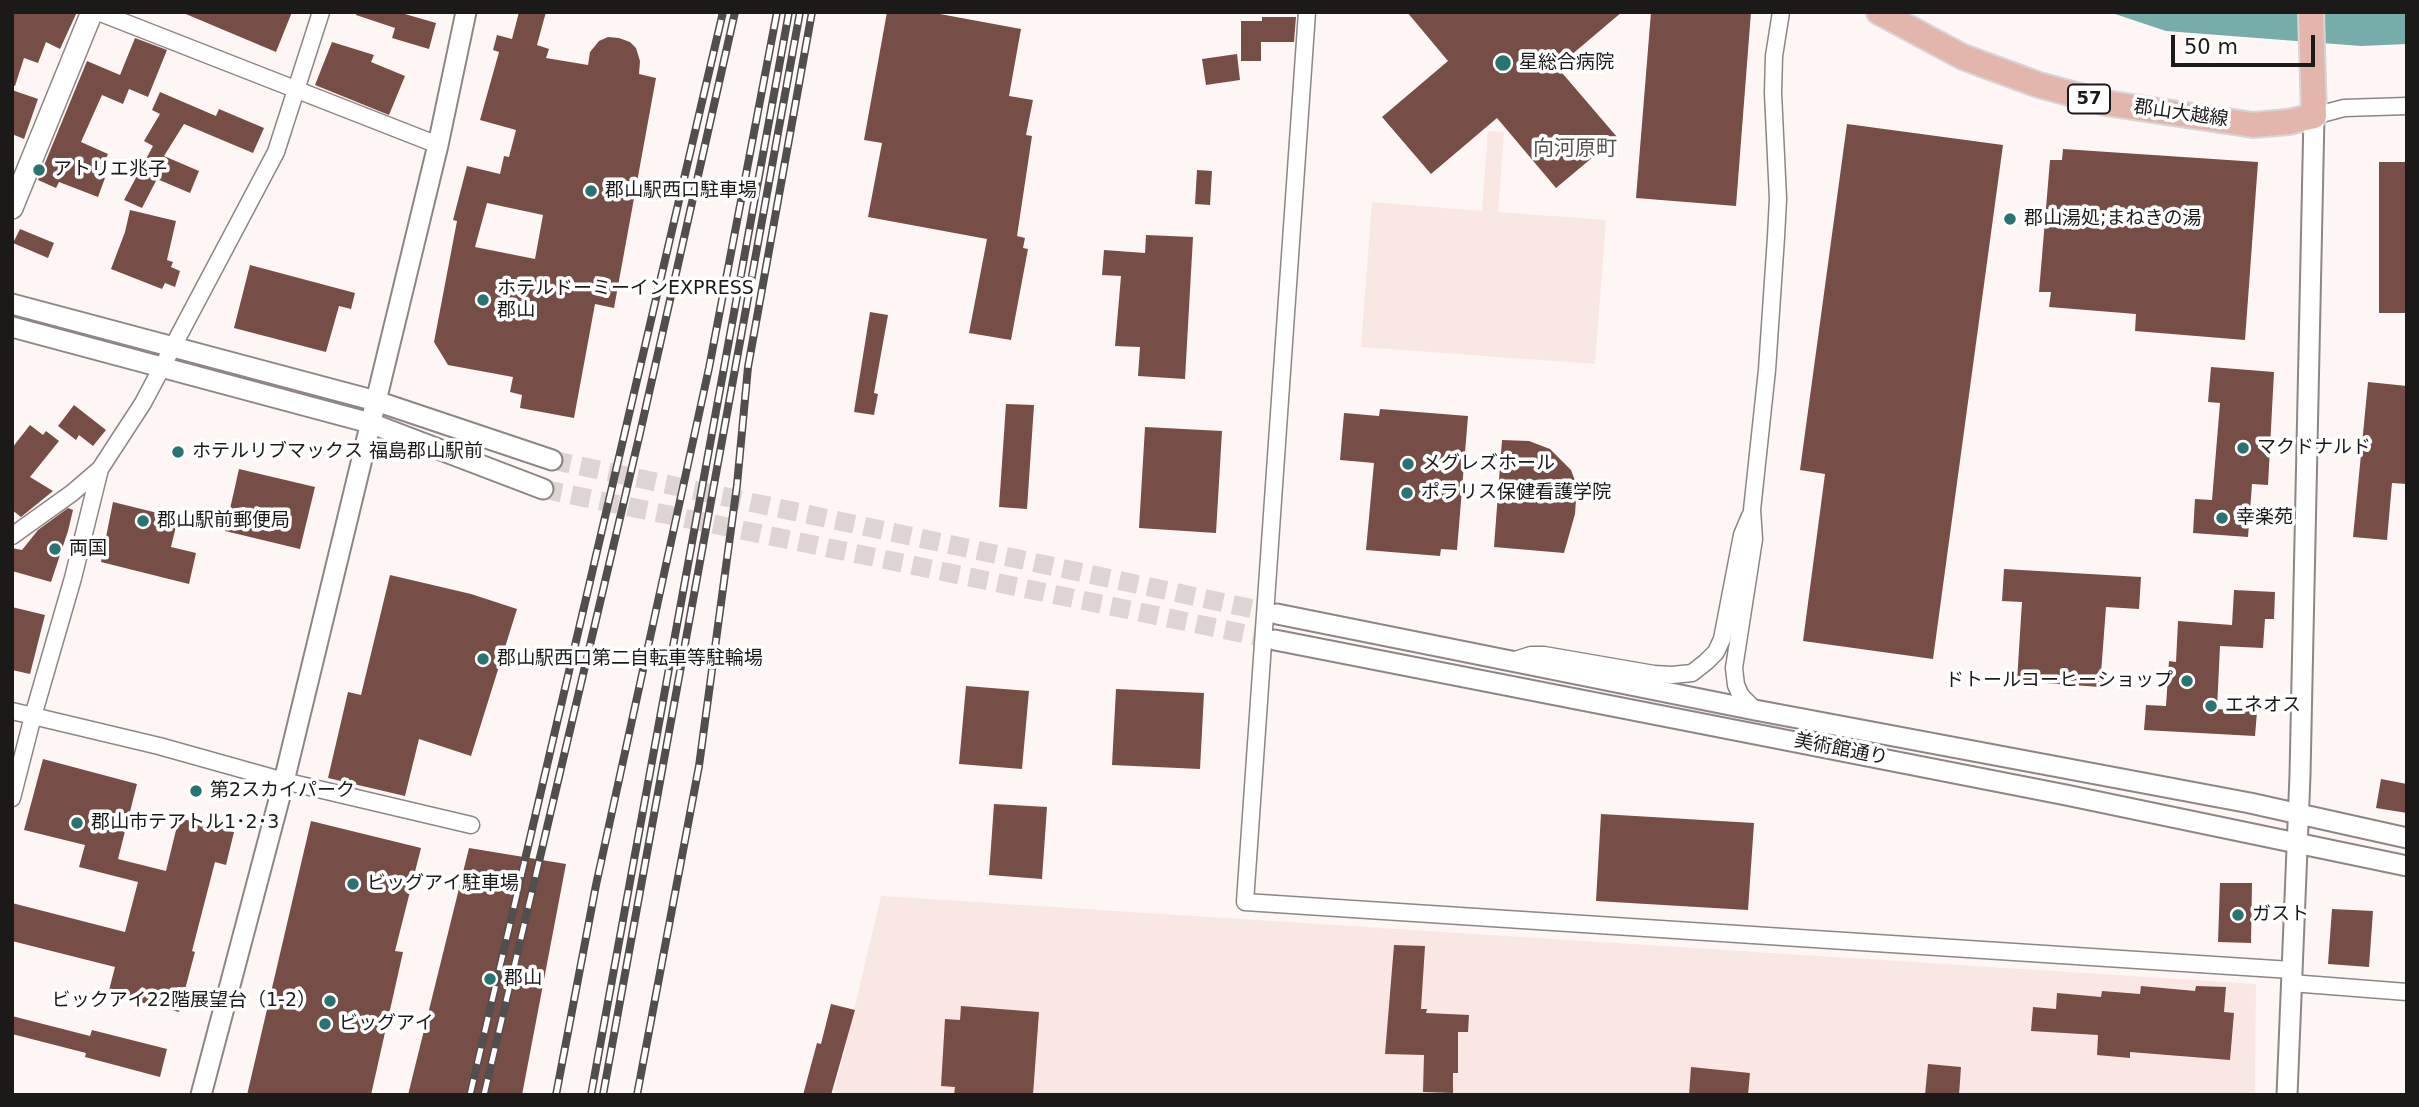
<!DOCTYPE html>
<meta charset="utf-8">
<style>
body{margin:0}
#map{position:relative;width:2419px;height:1107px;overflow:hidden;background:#fef6f4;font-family:"DejaVu Sans",sans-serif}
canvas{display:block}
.frame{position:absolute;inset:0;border:14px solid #1c1919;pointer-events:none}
.scale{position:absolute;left:2171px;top:35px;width:144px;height:32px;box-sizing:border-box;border:4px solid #1c1919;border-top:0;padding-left:9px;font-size:21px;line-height:24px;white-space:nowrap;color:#1c1919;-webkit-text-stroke:5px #fff;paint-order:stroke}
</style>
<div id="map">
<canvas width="2419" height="1107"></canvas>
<div class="frame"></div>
<div class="scale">50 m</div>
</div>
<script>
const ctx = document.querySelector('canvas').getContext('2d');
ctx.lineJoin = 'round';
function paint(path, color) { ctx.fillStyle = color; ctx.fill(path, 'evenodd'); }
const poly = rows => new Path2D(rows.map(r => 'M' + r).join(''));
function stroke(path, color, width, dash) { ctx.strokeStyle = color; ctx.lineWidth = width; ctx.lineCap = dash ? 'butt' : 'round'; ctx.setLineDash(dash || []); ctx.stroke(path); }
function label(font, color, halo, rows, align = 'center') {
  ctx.font = font + ' "DejaVu Sans","Noto Sans JP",sans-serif'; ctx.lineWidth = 7; ctx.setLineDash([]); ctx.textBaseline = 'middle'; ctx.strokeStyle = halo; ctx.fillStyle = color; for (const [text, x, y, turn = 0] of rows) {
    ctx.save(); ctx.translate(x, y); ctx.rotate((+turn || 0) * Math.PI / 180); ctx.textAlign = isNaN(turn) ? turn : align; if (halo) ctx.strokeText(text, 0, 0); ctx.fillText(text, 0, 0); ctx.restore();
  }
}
paint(poly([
 [1488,131,1504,132,1498,212,1606,220,1595,364,1361,347,1372,202,1482,211],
 [881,896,2256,984,2255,1095,834,1094]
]), '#f8e7e3');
paint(poly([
 [2109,12,2407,12,2407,44,2361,46,2166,31]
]), '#76adab');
paint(poly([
 [12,12,77,12,60,49,46,42,38,63,24,58,15,86,12,85],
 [181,12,292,12,276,52],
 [357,12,398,12,436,23,429,49,392,38,395,28,356,15],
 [519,12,546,12,537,45,549,49,546,58,588,65,590,52,599,41,608,37,619,38,630,42,636,48,640,61,639,74,656,78,614,308,595,304,574,418,520,408,522,395,510,392,513,377,448,365,434,342,457,221,453,220,467,166,500,174,504,156,509,157,516,130,480,120,499,52,493,50,497,35,512,39],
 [487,203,543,215,535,259,475,247],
 [887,12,929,12,1021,29,1009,96,1033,100,1026,135,1032,136,1017,236,1025,238,1023,248,1028,249,1011,340,969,333,987,239,868,217,882,143,864,140],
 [1407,12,1622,12,1557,67,1617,137,1556,188,1497,118,1431,174,1382,117,1448,61],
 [1651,12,1751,12,1736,206,1636,198],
 [1262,17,1296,17,1294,42,1261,42,1261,61,1241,61,1241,21,1262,21],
 [135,38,167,50,148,97,129,89,123,104,102,95,81,142,108,154,98,175,105,178,98,197,59,182,56,188,38,180,87,61,120,75],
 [332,42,374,55,371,62,405,76,389,115,315,85],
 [1237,54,1240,80,1206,85,1202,59],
 [12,90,38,99,24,139,12,134],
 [160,92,216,116,219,109,264,128,253,153,184,124,164,156,199,171,190,193,157,179,142,208,124,200,153,146,144,141,160,114,152,110],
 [1847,124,2003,145,1933,659,1803,641,1825,474,1800,470],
 [2063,149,2258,162,2245,340,2135,331,2136,314,2049,307,2051,292,2039,292,2050,160,2062,160],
 [2379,162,2407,162,2407,313,2379,313],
 [1197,170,1212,171,1210,205,1195,204],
 [130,210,176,221,167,260,173,262,171,267,180,271,175,287,165,283,162,289,111,269,125,232],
 [20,229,54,243,48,258,13,243],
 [1146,235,1193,237,1185,379,1138,376,1140,347,1115,346,1121,276,1102,275,1104,250,1145,253],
 [250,265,355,293,351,309,339,306,326,352,234,328],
 [870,312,888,315,874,393,878,394,874,415,854,412],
 [2211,367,2274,372,2268,485,2252,484,2248,537,2193,533,2195,499,2212,500,2220,403,2208,402],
 [2368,382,2407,386,2407,484,2392,483,2387,540,2353,537],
 [1006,404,1034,405,1027,509,999,507],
 [74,405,106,430,93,446,79,435,76,440,58,426],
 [1380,409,1468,416,1457,550,1441,549,1440,556,1366,550,1374,463,1340,460,1344,413,1379,416],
 [30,425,43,435,46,431,59,441,30,477,53,491,21,517,12,510,12,448],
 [1145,427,1222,431,1216,533,1139,528],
 [1502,440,1529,441,1550,449,1571,470,1577,486,1575,514,1564,553,1494,547],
 [239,469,315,487,300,549,225,531],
 [113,502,178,518,171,547,196,553,189,584,101,562],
 [68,508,73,510,68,531,51,582,12,571,12,548,22,550,38,530],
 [2004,569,2141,577,2139,609,2106,607,2100,687,2017,681,2022,602,2002,601],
 [390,575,471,594,517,609,471,756,419,739,405,796,328,778,348,692,361,695],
 [2234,590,2275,592,2274,619,2265,619,2263,648,2220,646,2217,709,2257,712,2255,736,2144,730,2146,705,2166,706,2169,661,2176,662,2178,621,2232,625],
 [12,607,45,615,30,674,12,670],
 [966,686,1029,691,1022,769,959,764],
 [1116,689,1204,693,1200,769,1112,765],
 [43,759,137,784,118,859,166,871,179,818,234,832,226,865,215,862,192,951,195,952,179,1012,108,994,115,967,12,941,12,903,125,932,138,882,79,867,85,845,24,830],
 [2381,779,2407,784,2407,813,2376,808],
 [994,804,1047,807,1042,879,989,875],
 [1601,814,1754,823,1748,910,1596,901],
 [311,821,421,848,395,951,403,952,371,1095,247,1095],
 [469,848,566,864,522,1095,408,1095],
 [2220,883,2252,883,2251,943,2218,942],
 [2332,909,2373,911,2369,967,2328,964],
 [1394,945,1425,946,1421,1009,1427,1009,1426,1013,1469,1015,1468,1032,1458,1032,1458,1073,1453,1073,1453,1093,1423,1092,1424,1055,1385,1054],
 [2141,986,2195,991,2196,986,2226,987,2224,1012,2234,1013,2230,1060,2130,1052,2130,1058,2097,1055,2098,1035,2031,1031,2033,1007,2056,1009,2057,993,2101,997,2102,991,2140,994],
 [831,1004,855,1010,831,1095,803,1095,817,1043,821,1044],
 [961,1006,1039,1012,1033,1095,954,1095,955,1087,941,1086,945,1019,960,1020],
 [12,1016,90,1036,92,1030,167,1049,160,1077,85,1057,86,1053,12,1034],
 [1928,1064,1961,1067,1959,1095,1925,1095],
 [1691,1067,1750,1073,1748,1095,1689,1095]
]), '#774e46');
stroke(poly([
 [552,460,1277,614],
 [543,489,1275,640]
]), '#dcd5d3', 19, [19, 10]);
const minor = poly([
 [98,12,438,145],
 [1307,12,1245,902,2291,970],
 [2314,116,2344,108,2407,106],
 [12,536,72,493,100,469],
 [1512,661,1531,655,1544,655,1654,674,1672,675,1692,673,1706,662,1716,652,1722,639,1742,535,1750,516],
 [1755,710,1741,696,1736,685,1734,668,1754,539,1752,510,1767,370,1776,237,1778,199,1773,93,1774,56,1781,12],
 [12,711,159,746,284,781,471,825],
 [12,798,33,716,73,578,100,469,143,403,276,152,321,12],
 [2291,983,2407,992]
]);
const tertiary = poly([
 [12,304,376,401,552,460],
 [12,327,370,423,543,489],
 [1277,614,1755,710,2250,803,2407,838],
 [1275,640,2066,795,2407,866],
 [201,1095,284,781,438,145,466,12],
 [2287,1095,2300,775,2314,116]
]);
const secondary = poly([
 [12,208,92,12]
]);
const primary = poly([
 [1879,12,1963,57,2039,85,2106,103,2253,125,2288,122,2314,116,2311,12]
]);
stroke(minor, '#8d8684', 19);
stroke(tertiary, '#8d8684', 23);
stroke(secondary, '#8d8684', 24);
stroke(primary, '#d6d6d6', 28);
stroke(minor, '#fff', 16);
stroke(tertiary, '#fff', 19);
stroke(secondary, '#fff', 21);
stroke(primary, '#e4b5ab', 24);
const rail = poly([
 [470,1095,723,12],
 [484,1095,640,433,735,12],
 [556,1095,596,885,709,368,777,12],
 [591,1095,789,12],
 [603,1095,800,12],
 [637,1095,699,766,737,485,748,367,812,12]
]);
stroke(rail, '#524e4d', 8);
stroke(rail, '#fff', 5, [16]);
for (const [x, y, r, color] of [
 [1503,63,9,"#297472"],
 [39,170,7,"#297472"],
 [591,191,7,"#297472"],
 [2010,219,7,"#297472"],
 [483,300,7,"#297472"],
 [2243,448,7,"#297472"],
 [178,452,7,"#297472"],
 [1408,464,7,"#297472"],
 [1407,493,7,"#297472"],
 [2222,518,7,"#297472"],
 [143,521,7,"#297472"],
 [55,549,7,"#297472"],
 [483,659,7,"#297472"],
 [2187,681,7,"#297472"],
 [2211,706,7,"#297472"],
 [196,791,7,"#297472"],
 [77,823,7,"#297472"],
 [353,884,7,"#297472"],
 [2238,915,7,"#297472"],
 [490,979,7,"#297472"],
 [330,1001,7,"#297472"],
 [325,1024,7,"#297472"]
]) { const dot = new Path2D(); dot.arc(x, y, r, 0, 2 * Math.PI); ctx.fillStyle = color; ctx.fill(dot); stroke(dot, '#fff', 2.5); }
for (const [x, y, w] of [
 [2089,99,42]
]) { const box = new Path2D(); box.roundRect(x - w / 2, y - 14.5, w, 29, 5); ctx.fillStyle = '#fff'; ctx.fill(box); stroke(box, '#1c1919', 2); }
label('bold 18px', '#1c1919', null, [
 ["57",2089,99]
]);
label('19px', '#1c1919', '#fff', [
 ["星総合病院",1519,63],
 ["アトリエ兆子",53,170],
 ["郡山駅西口駐車場",605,191],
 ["郡山湯処;まねきの湯",2024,219],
 ["ホテルドーミーインEXPRESS",497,289],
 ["郡山",497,311],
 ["マクドナルド",2257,448],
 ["ホテルリブマックス 福島郡山駅前",192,452],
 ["メグレズホール",1422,464],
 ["ポラリス保健看護学院",1421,493],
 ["幸楽苑",2236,518],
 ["郡山駅前郵便局",157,521],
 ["両国",69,549],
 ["郡山駅西口第二自転車等駐輪場",497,659],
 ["ドトールコーヒーショップ",2173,681,"right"],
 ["エネオス",2225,706],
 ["第2スカイパーク",210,791],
 ["郡山市テアトル1･2･3",91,823],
 ["ビッグアイ駐車場",367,884],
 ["ガスト",2252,915],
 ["郡山",504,979],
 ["ビックアイ22階展望台（1-2）",316,1001,"right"],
 ["ビッグアイ",339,1024]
], 'left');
label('19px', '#1c1919', '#fff', [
 ["郡山大越線",2181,114,8],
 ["美術館通り",1841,750,11]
]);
label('21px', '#5a5351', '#fff', [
 ["向河原町",1575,150]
]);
</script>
